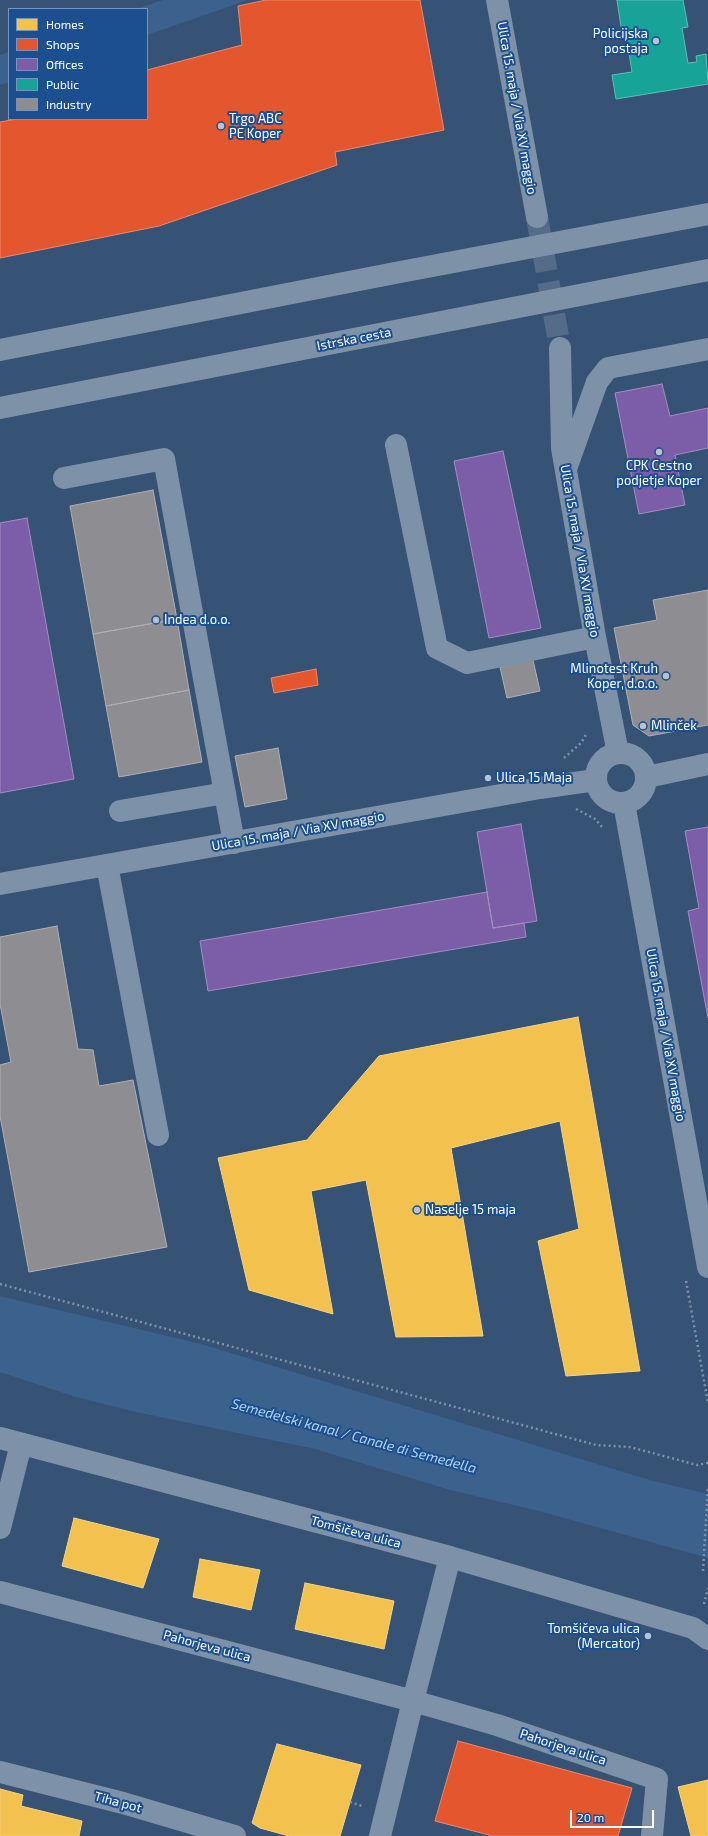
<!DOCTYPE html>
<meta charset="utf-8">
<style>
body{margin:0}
#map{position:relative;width:708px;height:1836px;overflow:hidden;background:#365274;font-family:"Exo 2",sans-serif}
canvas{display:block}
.legend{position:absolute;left:8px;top:8px;width:140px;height:112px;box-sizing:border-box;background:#1b4f8f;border:1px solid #7695bc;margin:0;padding:5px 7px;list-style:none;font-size:12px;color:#fff}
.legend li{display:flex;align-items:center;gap:8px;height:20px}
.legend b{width:20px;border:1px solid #7695bc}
.scale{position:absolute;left:570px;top:1810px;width:84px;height:18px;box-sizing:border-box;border:2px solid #fff;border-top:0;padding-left:5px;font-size:12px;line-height:14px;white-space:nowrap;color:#fff;-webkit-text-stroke:3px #1b4f8f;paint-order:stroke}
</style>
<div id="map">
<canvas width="708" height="1836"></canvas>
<ul class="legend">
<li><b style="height:11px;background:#f2c14e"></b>Homes</li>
<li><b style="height:11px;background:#e4572e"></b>Shops</li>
<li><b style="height:11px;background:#7b5ea7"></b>Offices</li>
<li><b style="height:11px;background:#17a398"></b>Public</li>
<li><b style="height:11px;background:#8d8d92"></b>Industry</li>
</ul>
<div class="scale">20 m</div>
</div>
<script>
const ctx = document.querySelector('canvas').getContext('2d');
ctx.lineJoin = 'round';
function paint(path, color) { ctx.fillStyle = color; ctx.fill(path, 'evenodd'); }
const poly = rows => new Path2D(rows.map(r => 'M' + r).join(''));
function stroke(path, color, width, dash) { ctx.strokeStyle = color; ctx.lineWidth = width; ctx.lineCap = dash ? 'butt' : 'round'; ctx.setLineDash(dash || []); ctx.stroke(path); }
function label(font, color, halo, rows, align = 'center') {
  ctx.font = font + ' "Exo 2",sans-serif'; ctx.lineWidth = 4; ctx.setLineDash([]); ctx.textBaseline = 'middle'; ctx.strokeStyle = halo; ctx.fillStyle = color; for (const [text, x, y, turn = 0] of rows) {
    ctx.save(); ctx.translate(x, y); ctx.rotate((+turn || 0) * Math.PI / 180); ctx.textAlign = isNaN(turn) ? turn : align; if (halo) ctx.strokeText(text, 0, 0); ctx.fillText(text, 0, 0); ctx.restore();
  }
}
paint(poly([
 [163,0,248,0,147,35,147,9,136,9],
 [9,52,9,82,0,85,0,55],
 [0,1296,201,1344,650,1480,708,1494,708,1558,539,1511,450,1490,315,1449,136,1412,76,1397,0,1372]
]), '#3b618d');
const homes = poly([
 [578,1017,640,1371,566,1376,538,1241,579,1229,560,1121,451,1148,483,1336,396,1337,366,1180,311,1191,333,1314,249,1290,218,1158,307,1140,379,1056,578,1017],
 [74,1518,159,1539,143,1588,62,1566,74,1518],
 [200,1559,260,1570,251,1610,193,1597,200,1559],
 [305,1583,394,1601,384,1649,295,1629,305,1583],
 [277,1744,361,1765,340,1836,289,1836,260,1828,252,1823,277,1744],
 [708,1780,708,1836,691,1836,678,1787,708,1780],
 [0,1789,23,1795,21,1806,82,1821,79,1836,0,1836,0,1789]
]);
paint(homes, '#f2c14e');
stroke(homes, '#f6d483', 1);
const shops = poly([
 [266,0,420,0,444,130,335,152,337,165,159,226,0,258,0,122,17,119,147,119,147,70,242,45,238,6,266,0],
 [316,669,318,685,274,693,271,678,316,669],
 [458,1741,632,1788,618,1836,493,1836,435,1821,458,1741]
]);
paint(shops, '#e4572e');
stroke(shops, '#ec896d', 1);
const offices = poly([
 [662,384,670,416,708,408,708,448,675,455,685,505,639,514,615,393,662,384],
 [503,451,541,628,489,638,454,461,503,451],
 [27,518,74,779,0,793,0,523,27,518],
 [521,824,537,921,493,928,477,832,521,824],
 [708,827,708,1018,688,911,699,908,685,831,708,827],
 [487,892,493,928,524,923,526,937,208,991,200,941,487,892]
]);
paint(offices, '#7b5ea7');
stroke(offices, '#a38ec1', 1);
const public = poly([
 [617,0,683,0,688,27,682,28,688,63,697,62,696,56,706,54,708,84,616,99,612,75,632,72,625,26,621,27,617,0]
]);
paint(public, '#17a398');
stroke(public, '#5dbfb7', 1);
const industry = poly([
 [153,490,177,619,93,634,70,506,153,490],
 [708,590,708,725,649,736,633,725,614,628,657,620,653,600,708,590],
 [177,619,189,690,106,706,93,634,177,619],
 [533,660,540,691,507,698,500,667,533,660],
 [189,690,202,762,119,777,106,706,189,690],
 [278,748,287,799,245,807,235,756,278,748],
 [57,926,78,1049,93,1050,99,1086,133,1080,167,1247,29,1272,0,1116,0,1065,11,1062,0,1004,0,937,57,926]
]);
paint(industry, '#8d8d92');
stroke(industry, '#afafb3', 1);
stroke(poly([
 [537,217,560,348]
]), '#546c89', 22, [22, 11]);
stroke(poly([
 [564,758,581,743,587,733],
 [576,809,595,819,602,827],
 [686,1281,708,1403],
 [0,1284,596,1445,630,1447,697,1465,708,1463],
 [703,1571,708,1486],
 [704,1604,708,1588],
 [350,1802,362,1806]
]), '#7d92a8', 2.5, [2, 3]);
stroke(poly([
 [497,0,537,217],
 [560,348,562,448,595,637,618,753],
 [396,445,437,648,467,663,595,637],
 [567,466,597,382,608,368,708,349],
 [64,478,164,459,234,843],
 '596 778a25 25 0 1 1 50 0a25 25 0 1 1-50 0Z',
 [647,777,708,764],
 [624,803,708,1267],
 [120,811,225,793],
 [107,865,158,1135],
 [0,884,540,788,596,780],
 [0,1438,450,1557,693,1628,708,1639],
 [0,1528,21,1444],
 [0,1592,413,1701,450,1557],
 [0,1772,123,1803,235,1836],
 [380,1836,413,1701,497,1725,657,1779,652,1836]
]), '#7d92a8', 22);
stroke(poly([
 [0,350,395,273,708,214],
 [0,408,708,270]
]), '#7e92a7', 22);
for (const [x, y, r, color] of [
 [656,41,4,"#b9c2ce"],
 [221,126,4,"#b9c2ce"],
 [659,452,4,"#b9c2ce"],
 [156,620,4,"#b9c2ce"],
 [666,676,4,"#b9c2ce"],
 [643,726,4,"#b9c2ce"],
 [488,778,4,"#b9c2ce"],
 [417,1210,4,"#b9c2ce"],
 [648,1636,4,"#b9c2ce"]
]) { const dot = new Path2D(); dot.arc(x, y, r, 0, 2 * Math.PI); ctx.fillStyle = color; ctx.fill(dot); stroke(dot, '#1b4f8f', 1.5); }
label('13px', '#fff', '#1b4f8f', [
 ["Policijska",648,34,"right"],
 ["postaja",648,49,"right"],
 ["Trgo ABC",229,119],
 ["PE Koper",229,134],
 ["CPK Cestno",659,466,"center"],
 ["podjetje Koper",659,481,"center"],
 ["Indea d.o.o.",164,620],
 ["Mlinotest Kruh",658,669,"right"],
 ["Koper, d.o.o.",658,684,"right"],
 ["Mlinček",651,726],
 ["Ulica 15 Maja",496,778],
 ["Naselje 15 maja",425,1210],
 ["Tomšičeva ulica",640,1629,"right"],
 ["(Mercator)",640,1644,"right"]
], 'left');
label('13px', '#fff', '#1b4f8f', [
 ["Ulica 15. maja / Via XV maggio",517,108,80],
 ["Istrska cesta",354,339,-11],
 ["Ulica 15. maja / Via XV maggio",580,551,80],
 ["Ulica 15. maja / Via XV maggio",298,831,-10],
 ["Ulica 15. maja / Via XV maggio",666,1035,80],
 ["Tomšičeva ulica",356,1532,15],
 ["Pahorjeva ulica",207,1646,15],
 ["Pahorjeva ulica",563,1747,18],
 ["Tiha pot",118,1802,15]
]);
label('italic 14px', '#b5d3f5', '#1b4f8f', [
 ["Semedelski kanal / Canale di Semedella",354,1436,15]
]);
</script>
